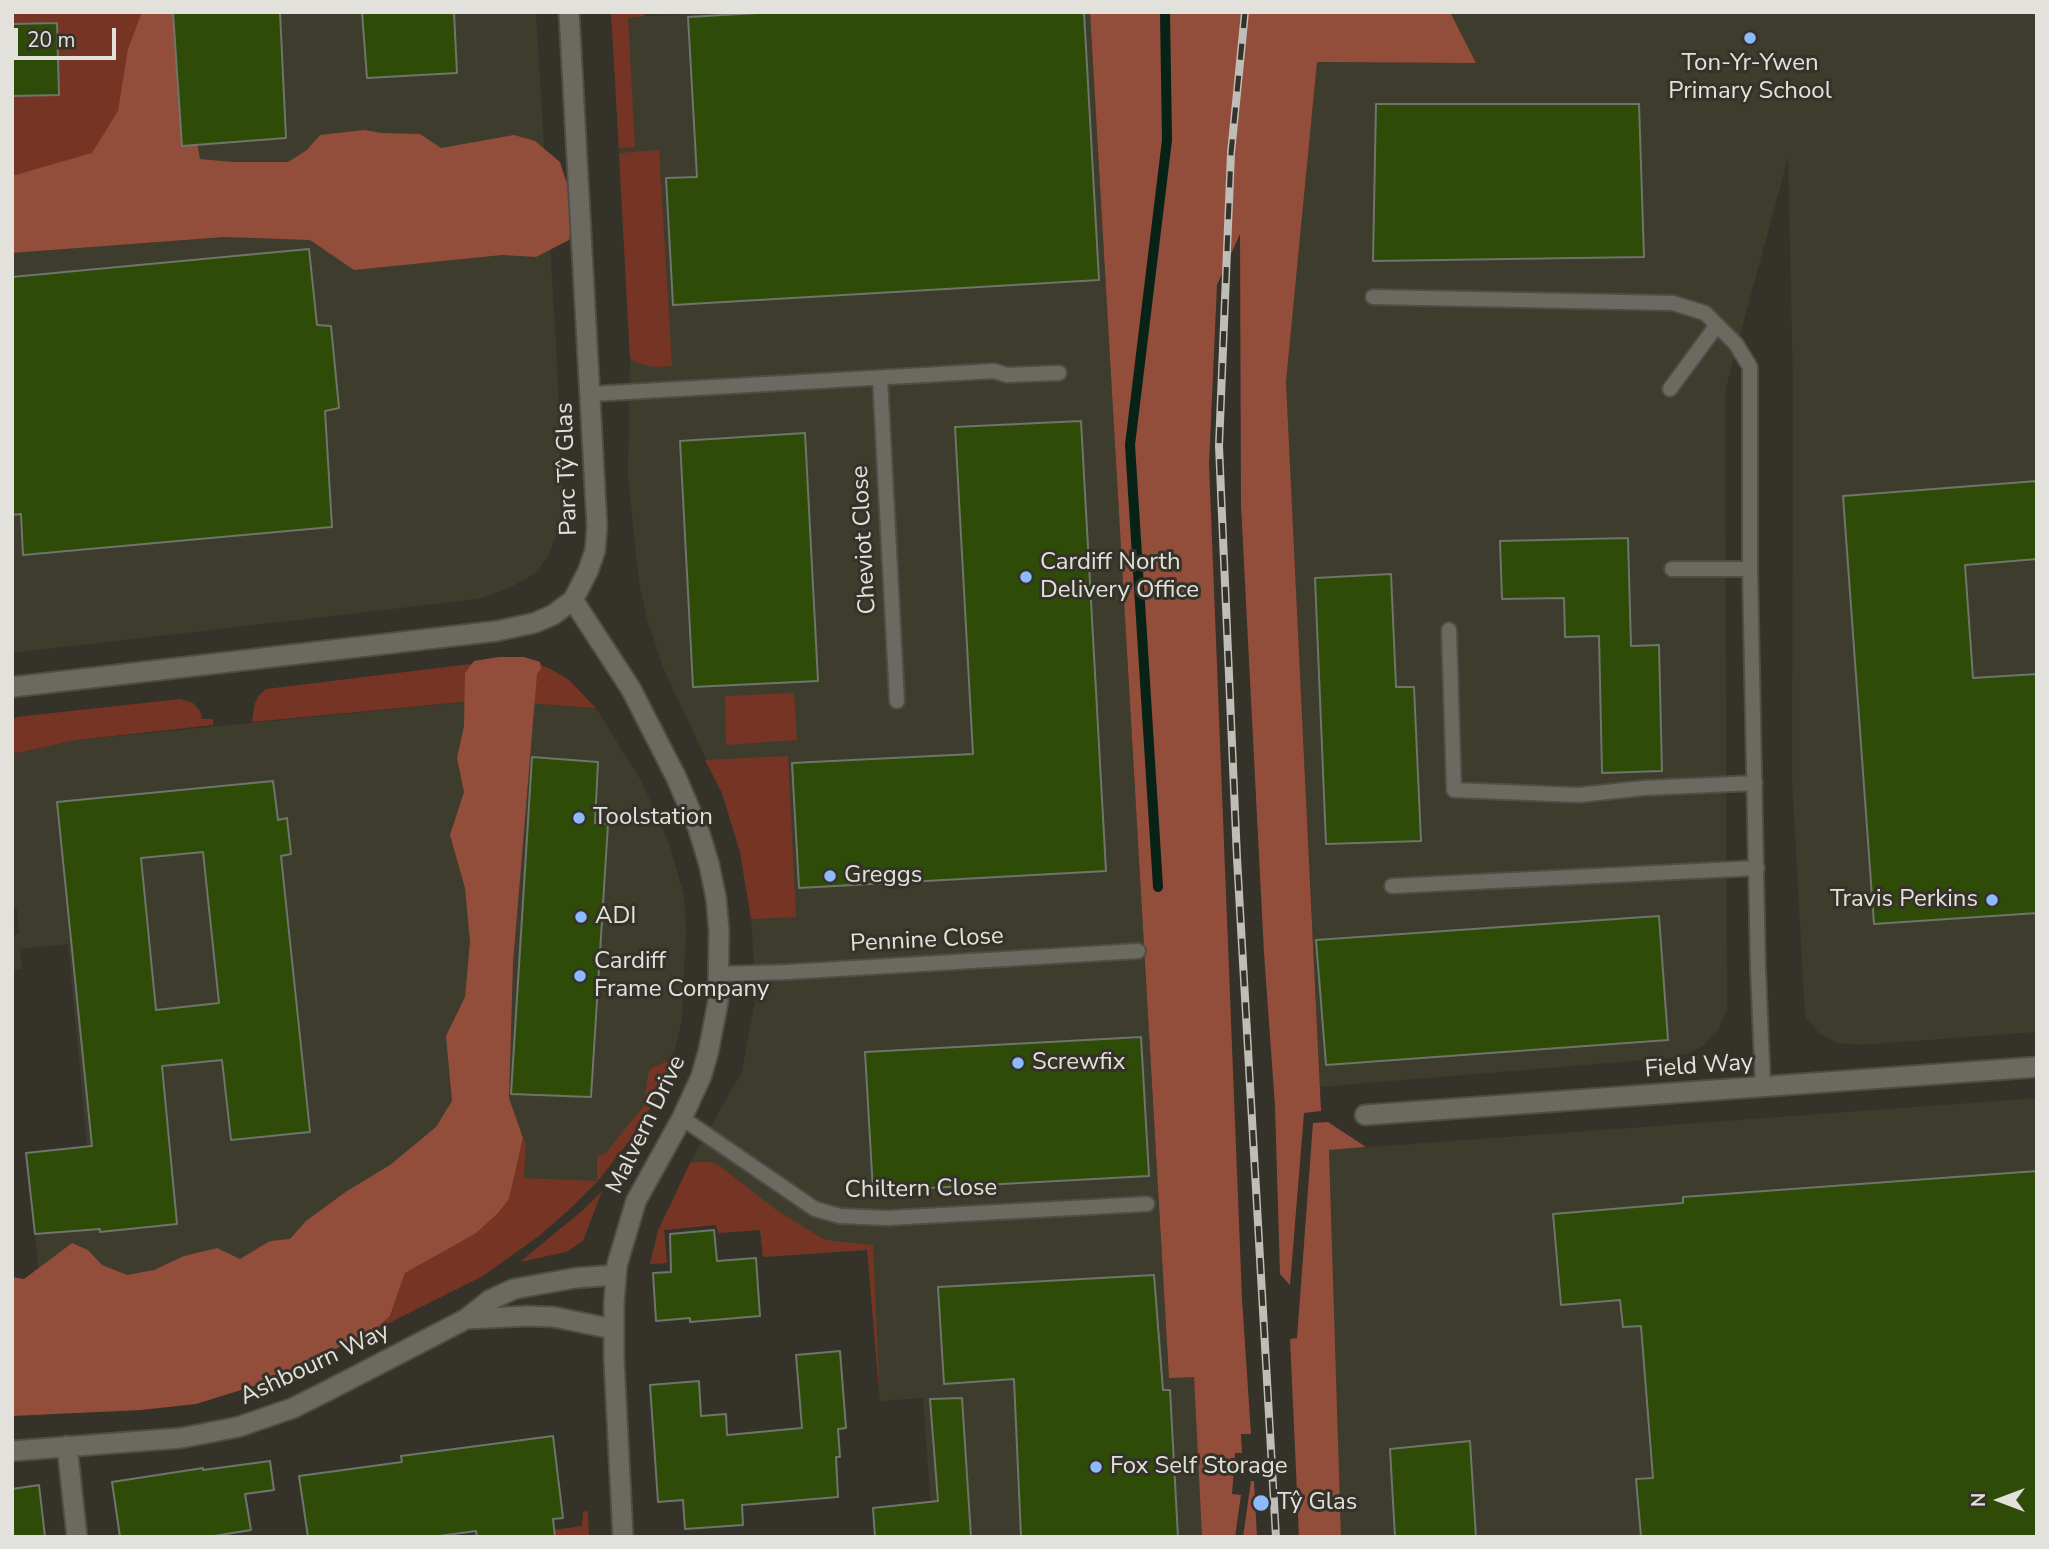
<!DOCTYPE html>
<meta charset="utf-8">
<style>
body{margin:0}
#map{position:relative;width:2049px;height:1549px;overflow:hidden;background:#343229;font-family:"Nunito Sans",sans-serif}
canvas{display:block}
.frame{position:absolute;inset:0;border:14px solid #e2e1db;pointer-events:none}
.north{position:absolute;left:1965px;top:1465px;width:70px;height:70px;-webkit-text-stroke:5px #343229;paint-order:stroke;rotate:270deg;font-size:19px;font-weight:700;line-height:28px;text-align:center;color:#e2e1db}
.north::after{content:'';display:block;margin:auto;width:24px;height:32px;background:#e2e1db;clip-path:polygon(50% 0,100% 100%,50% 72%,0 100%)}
.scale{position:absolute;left:14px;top:28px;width:102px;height:32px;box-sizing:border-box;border:4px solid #e2e1db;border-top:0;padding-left:9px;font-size:21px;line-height:24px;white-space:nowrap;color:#e2e1db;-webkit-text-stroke:5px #343229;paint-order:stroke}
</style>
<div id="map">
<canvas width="2049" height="1549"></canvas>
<div class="frame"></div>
<div class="north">N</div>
<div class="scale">20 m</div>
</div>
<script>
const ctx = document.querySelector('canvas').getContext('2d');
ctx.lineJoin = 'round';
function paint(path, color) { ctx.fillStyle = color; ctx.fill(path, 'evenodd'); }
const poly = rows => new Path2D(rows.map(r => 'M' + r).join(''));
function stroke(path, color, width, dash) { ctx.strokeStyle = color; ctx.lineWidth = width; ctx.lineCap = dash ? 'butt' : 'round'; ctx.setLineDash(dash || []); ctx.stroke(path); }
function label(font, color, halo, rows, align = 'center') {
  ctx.font = font + ' "Nunito Sans",sans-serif'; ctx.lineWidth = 6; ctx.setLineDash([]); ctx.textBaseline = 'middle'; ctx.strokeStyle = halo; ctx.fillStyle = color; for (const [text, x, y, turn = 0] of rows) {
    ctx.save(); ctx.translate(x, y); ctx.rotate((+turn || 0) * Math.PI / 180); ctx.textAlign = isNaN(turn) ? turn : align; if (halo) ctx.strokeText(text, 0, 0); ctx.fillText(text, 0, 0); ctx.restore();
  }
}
paint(poly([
 [164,12,536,12,545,163,174,188],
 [611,12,644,12,645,16,682,15,682,12,1090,12,1169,1377,1194,1377,1202,1537,933,1537,923,1398,880,1401,867,1250,763,1257,760,1230,718,1233,716,1225,664,1230,667,1263,650,1264,658,1231,690,1163,742,1071,756,994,751,919,740,852,722,793,663,668,647,618,639,583,628,476,630,358],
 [1450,12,2037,12,2037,1032,1860,1045,1837,1043,1820,1034,1805,1017,1792,780,1793,388,1788,158,1725,391,1727,1011,1717,1032,1703,1046,1687,1054,1670,1058,1320,1087,1286,382,1317,62,1476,63],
 [548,213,556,343,563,511,559,529,548,556,534,574,509,588,479,599,12,653,12,253],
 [525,696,524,703,596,708,642,782,669,843,684,895,686,929,682,1020,671,1064,651,1107,629,1141,597,1182,497,1177,268,1268,40,1283,26,1153,87,1146,68,944,20,949,22,969,12,970,12,935,19,934,17,910,12,902,12,754,77,740],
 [2037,1098,2037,1537,1341,1537,1329,1150]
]), '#3e3c2c');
paint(poly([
 [12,12,164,12,174,188,12,203],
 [611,12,644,12,644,16,628,18,635,147,619,148],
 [659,150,672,366,655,367,640,364,630,358,619,153],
 [512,659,532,661,550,669,568,679,596,708,524,703,524,696,252,722,255,703,259,695,266,689],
 [794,693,797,740,726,745,725,696],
 [180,699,193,703,200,711,202,719,213,719,213,725,77,740,12,754,12,721,16,717],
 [788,756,796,917,751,919,740,852,722,793,705,760],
 [665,1062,671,1064,651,1107,629,1141,597,1182,571,1208,539,1236,483,1276,373,1331,390,1316,405,1273,475,1234,509,1199,523,1138,526,1143,524,1178,597,1181,597,1157,606,1153,643,1107,649,1071,653,1067],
 [699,1162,710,1162,720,1166,776,1210,825,1240,873,1245,880,1401,867,1250,763,1257,760,1230,718,1233,716,1225,664,1230,667,1263,650,1264,658,1231,690,1163],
 [602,1191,583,1241,566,1252,520,1262,583,1210],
 [588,1511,589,1537,555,1537,554,1530,582,1526,583,1512]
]), '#763524');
paint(poly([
 [142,12,175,12,200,159,233,162,288,162,307,150,320,135,364,130,382,133,420,134,441,148,514,135,535,141,560,162,575,208,569,240,536,257,502,255,354,270,310,240,225,237,12,253,12,176,92,153,118,111,128,49],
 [1090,12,1450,12,1476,63,1317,62,1286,382,1321,1111,1304,1113,1290,1285,1280,1274,1275,1106,1264,953,1241,505,1240,234,1217,285,1209,464,1242,1299,1251,1434,1241,1434,1242,1453,1235,1453,1232,1494,1241,1495,1235,1537,1202,1537,1194,1377,1169,1378],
 [499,657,524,657,540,662,541,669,537,674,513,963,509,1098,523,1138,509,1199,498,1213,475,1234,405,1273,390,1316,373,1331,267,1382,196,1404,141,1410,12,1416,12,1277,24,1279,72,1243,88,1250,102,1265,127,1275,154,1270,184,1256,217,1248,240,1259,270,1241,290,1239,306,1221,347,1191,390,1165,436,1127,452,1101,446,1036,465,997,470,942,465,888,450,835,464,792,457,758,464,726,465,673,474,661],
 [1328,1122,1366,1147,1329,1150,1341,1537,1299,1537,1290,1339,1297,1338,1313,1123],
 [1251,1481,1254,1481,1257,1537,1243,1537]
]), '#934d3b');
stroke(poly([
 [1158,887,1130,445,1167,140,1165,12]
]), '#072217', 10);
const building = poly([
 [173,12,280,12,286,138,182,146,173,12],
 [362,12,454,12,457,73,367,78,362,12],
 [775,12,1084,12,1099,280,673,305,666,178,697,177,688,17,775,12],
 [57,23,59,95,12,96,12,24,57,23],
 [1376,104,1639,104,1644,257,1373,261,1376,104],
 [309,249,317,325,331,326,339,408,325,411,332,527,23,555,21,514,12,515,12,277,309,249],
 [1081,421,1106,871,799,888,792,763,973,754,955,427,1081,421],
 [805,433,818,681,693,687,680,441,805,433],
 [2037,481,2037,559,1965,565,1973,678,2037,674,2037,913,1874,924,1843,496,2037,481],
 [1628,538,1631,646,1659,645,1662,771,1602,773,1599,636,1565,637,1564,598,1502,599,1500,541,1628,538],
 [1391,574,1396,687,1414,687,1421,841,1326,844,1315,578,1391,574],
 [532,757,598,762,595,823,608,824,591,1097,511,1094,532,757],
 [273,781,278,820,287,818,291,854,281,856,310,1132,231,1140,222,1060,162,1066,177,1224,100,1232,100,1229,35,1234,26,1153,92,1146,57,802,273,781],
 [203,852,219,1003,156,1010,141,858,203,852],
 [1659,916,1668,1040,1326,1065,1316,940,1659,916],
 [1141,1037,1149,1176,873,1191,865,1052,1141,1037],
 [2037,1171,2037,1537,1641,1537,1636,1479,1653,1478,1641,1326,1623,1327,1620,1300,1561,1305,1553,1214,1683,1203,1683,1197,2037,1171],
 [714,1230,717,1261,756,1258,760,1316,690,1322,690,1318,656,1321,653,1273,671,1272,670,1234,714,1230],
 [1154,1275,1163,1390,1170,1390,1178,1537,1021,1537,1014,1379,944,1384,938,1287,1154,1275],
 [840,1351,846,1428,838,1429,840,1457,836,1457,838,1497,742,1505,743,1525,685,1529,683,1500,658,1502,650,1385,699,1381,701,1416,726,1414,727,1435,802,1428,796,1355,840,1351],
 [962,1398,971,1537,875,1537,873,1508,938,1501,930,1399,962,1398],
 [553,1436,563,1518,553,1519,555,1537,477,1537,476,1531,432,1537,308,1537,299,1476,402,1462,401,1456,553,1436],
 [1470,1441,1476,1537,1395,1537,1390,1449,1470,1441],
 [270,1461,274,1490,245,1494,251,1530,208,1537,120,1537,112,1482,203,1468,203,1470,270,1461],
 [39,1485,45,1537,12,1537,12,1489,39,1485]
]);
paint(building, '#2e4c07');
stroke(building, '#6f756b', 2);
const service = poly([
 [1373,297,1673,303,1705,313,1736,344,1750,367,1750,569,1758,969,1763,1087],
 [880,378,897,701],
 [1670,389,1717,325],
 [591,394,994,371,1007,375,1059,373],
 [1672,569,1750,569],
 [1449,630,1454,790,1579,795,1644,788,1755,783],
 [1392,886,1757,868],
 [720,974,788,972,1138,951],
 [682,1118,815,1209,840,1216,887,1218,1147,1204]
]);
const minor = poly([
 [573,600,631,689,676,777,698,828,709,864,716,898,719,931,718,1002,708,1053,701,1077,682,1118,636,1201,617,1265,614,1302,614,1360,623,1537],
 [12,687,497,631,534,623,553,615,573,600,588,571,595,551,597,527,569,12],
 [1365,1115,2037,1067],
 [466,1319,527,1316,554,1317,613,1329],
 [67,1446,77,1537],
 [12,1451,181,1438,238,1427,293,1408,327,1391,466,1319,490,1300,514,1289,575,1278,616,1275]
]);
stroke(service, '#4f4e46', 18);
stroke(minor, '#4f4e46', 23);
stroke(service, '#6c6a60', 14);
stroke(minor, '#6c6a60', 19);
const rail = poly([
 [1245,12,1231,153,1219,446,1237,858,1276,1537]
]);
stroke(rail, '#bebdb7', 8);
stroke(rail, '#343229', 5, [16]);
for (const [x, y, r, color] of [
 [1750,38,7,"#8eb9fd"],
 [1026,577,7,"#8eb9fd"],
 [579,818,7,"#8eb9fd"],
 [830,876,7,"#8eb9fd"],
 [1992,900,7,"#8eb9fd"],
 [581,917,7,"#8eb9fd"],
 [580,976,7,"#8eb9fd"],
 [1018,1063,7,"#8eb9fd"],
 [1096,1467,7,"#8eb9fd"],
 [1261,1503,9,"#8eb9fd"]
]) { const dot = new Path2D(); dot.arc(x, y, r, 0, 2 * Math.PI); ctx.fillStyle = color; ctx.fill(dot); stroke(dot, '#343229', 2.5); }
label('24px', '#e2e1db', '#343229', [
 ["Ton-Yr-Ywen",1750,64,"center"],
 ["Primary School",1750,92,"center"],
 ["Cardiff North",1040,563],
 ["Delivery Office",1040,591],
 ["Toolstation",593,818],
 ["Greggs",844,876],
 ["Travis Perkins",1978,900,"right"],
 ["ADI",595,917],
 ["Cardiff",594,962],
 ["Frame Company",594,990],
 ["Screwfix",1032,1063],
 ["Fox Self Storage",1110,1467],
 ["Tŷ Glas",1277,1503]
], 'left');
label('24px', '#e2e1db', '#343229', [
 ["Parc Tŷ Glas",568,469,-92],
 ["Cheviot Close",865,540,-93],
 ["Pennine Close",927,941,-3],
 ["Field Way",1699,1067,-4],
 ["Malvern Drive",647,1125,-64],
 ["Chiltern Close",921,1190,-1],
 ["Ashbourn Way",315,1365,-25]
]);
</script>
